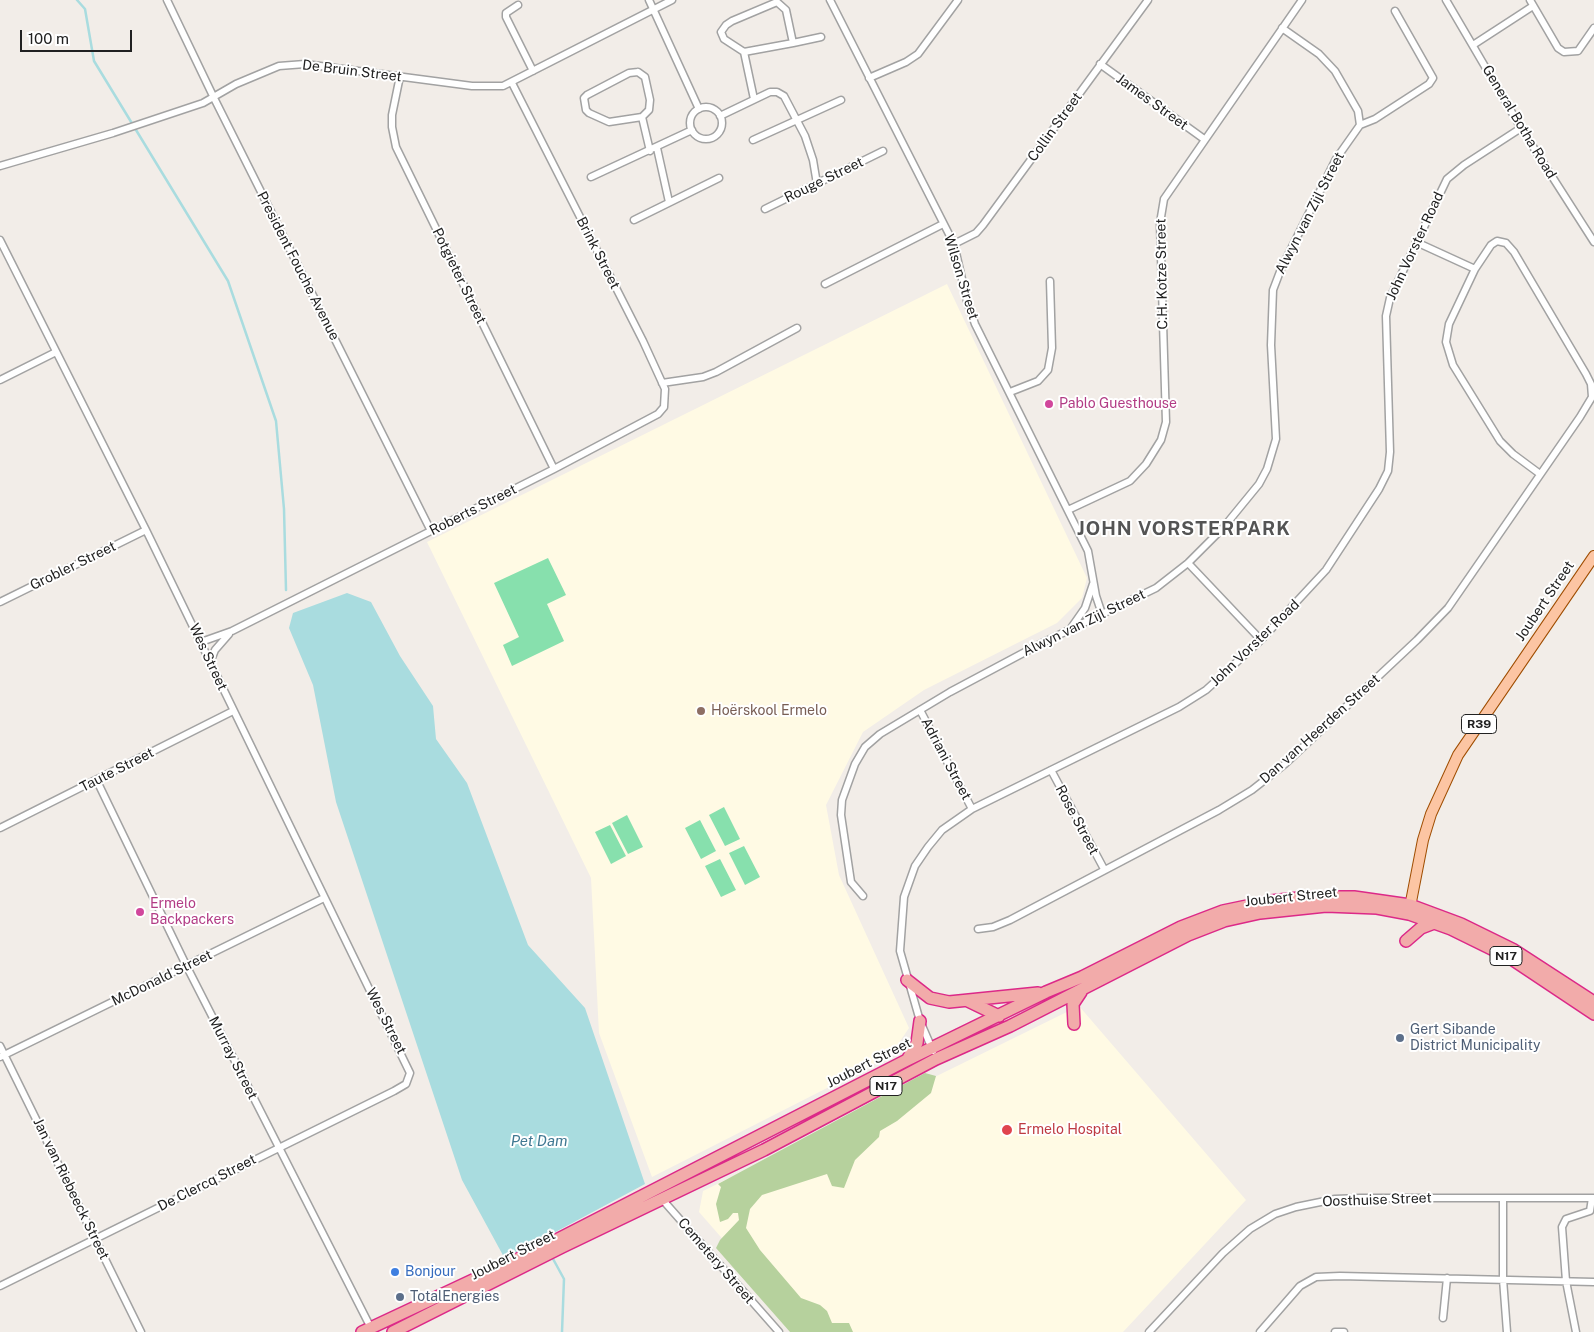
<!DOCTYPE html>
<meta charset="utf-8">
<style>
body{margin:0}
#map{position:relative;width:1594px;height:1332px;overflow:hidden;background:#f2ede8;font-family:"Public Sans",sans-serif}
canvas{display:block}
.scale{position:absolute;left:20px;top:30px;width:112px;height:22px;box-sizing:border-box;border:2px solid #212121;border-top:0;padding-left:6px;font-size:15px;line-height:18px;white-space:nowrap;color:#212121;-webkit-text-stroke:4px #fff;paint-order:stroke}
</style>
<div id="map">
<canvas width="1594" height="1332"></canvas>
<div class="scale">100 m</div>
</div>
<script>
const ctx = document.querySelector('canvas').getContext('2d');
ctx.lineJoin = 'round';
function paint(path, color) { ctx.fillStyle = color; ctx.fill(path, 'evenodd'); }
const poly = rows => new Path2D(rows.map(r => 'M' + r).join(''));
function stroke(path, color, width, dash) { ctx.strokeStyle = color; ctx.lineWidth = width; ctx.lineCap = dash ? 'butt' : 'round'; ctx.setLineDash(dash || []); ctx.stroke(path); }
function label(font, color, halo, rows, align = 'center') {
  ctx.font = font + ' "Public Sans",sans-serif'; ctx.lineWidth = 4; ctx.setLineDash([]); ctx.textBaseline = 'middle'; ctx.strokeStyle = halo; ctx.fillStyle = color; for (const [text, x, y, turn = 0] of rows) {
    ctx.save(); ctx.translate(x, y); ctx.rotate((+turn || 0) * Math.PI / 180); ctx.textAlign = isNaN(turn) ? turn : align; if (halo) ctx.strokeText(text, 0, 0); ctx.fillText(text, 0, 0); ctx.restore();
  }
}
paint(poly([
 [947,284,1087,578,1082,598,1057,623,924,690,863,732,826,805,839,875,909,1028,890,1056,652,1177,599,1033,591,878,427,542],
 [1079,1006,1246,1200,1123,1332,804,1332,699,1212,703,1191]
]), '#fffae4');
paint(poly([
 [925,1073,936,1076,931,1093,897,1121,880,1131,879,1137,855,1160,844,1188,832,1186,827,1174,762,1195,750,1209,746,1228,760,1250,801,1298,820,1305,827,1311,832,1323,849,1323,853,1332,790,1332,716,1248,720,1240,739,1220,738,1213,733,1213,728,1219,720,1222,716,1204,721,1187,718,1184]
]), '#b6d19d');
paint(poly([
 [548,558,566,595,547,604,564,641,512,666,503,645,519,637,494,583],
 [724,807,740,839,725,846,709,815],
 [627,815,643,847,628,854,612,823],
 [700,820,716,851,701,859,685,828],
 [610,825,626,856,611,864,595,832],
 [744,846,760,877,745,885,729,853],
 [720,859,736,890,721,897,705,866]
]), '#87e0ad');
paint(poly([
 [347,593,371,602,400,656,433,706,436,739,467,783,528,945,585,1008,645,1184,505,1259,462,1180,336,802,313,685,289,628,293,613]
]), '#a9dcdf');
stroke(poly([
 [77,0,85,9,94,61,228,281,276,421,284,509,286,590],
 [552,1257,564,1279,562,1332]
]), '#a9dcdf', 2.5);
const minor = poly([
 [167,0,214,98,431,531],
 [649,0,699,109],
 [830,0,954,244,967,301,975,324,1088,551,1096,596,1102,614],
 [1446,0,1521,128,1594,242],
 [1530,0,1558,48,1564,52,1578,51,1594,28],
 [518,5,506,13,506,17,533,71],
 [793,43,786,10,777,2,732,21,726,25,721,32,724,39,744,52,793,43,821,37],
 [1473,45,1533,6],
 [744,52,754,99],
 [1100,64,1204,139],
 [638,72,645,77,650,100,649,110,642,117,609,122,589,113,586,110,584,98,587,95,629,73,638,72],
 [400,76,392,115,392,127,396,147,554,469],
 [869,78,906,62,918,54,958,0],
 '690 123a16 16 0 1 1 32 0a16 16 0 1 1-32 0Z',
 [720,116,770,92,777,92,784,96,805,136,813,160,817,184],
 [642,117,650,151],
 [1360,125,1375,119,1429,84,1433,78,1395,11],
 [753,140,841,100],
 [657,148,669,202],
 [0,166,113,133,203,103,236,84,279,66,305,64,472,86,503,86,672,0],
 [591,177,692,130],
 [765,209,883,151],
 [634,220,719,178],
 [0,240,146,530,410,1073,406,1084,394,1091,0,1286],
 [1416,242,1475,269],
 [954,244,976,233,983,225,1148,0],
 [825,284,943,224],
 [0,380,56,352],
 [662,383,703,377,716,372,797,328],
 [1010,392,1038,381,1048,370,1052,348,1050,281],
 [1068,510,1130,481,1146,464,1161,440,1166,422,1160,223,1164,199,1302,0],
 [1188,563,1261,640],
 [0,602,146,530],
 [1071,628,1085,608,1093,584],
 [201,642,232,631,554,469,658,414,664,407,665,389,643,341,512,83],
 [210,663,215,650,229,634],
 [920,710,972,809],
 [1051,770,1104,869],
 [97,781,186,965,372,1330],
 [0,828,233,711],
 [863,896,851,882,841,815,842,800,855,764,865,747,880,734,950,692,1042,643,1156,588,1188,563,1223,528,1259,484,1267,469,1276,439,1271,345,1273,290,1281,269,1336,159,1360,125,1358,111,1335,71,1319,54,1282,28],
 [978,929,993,927,1010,920,1219,810,1252,790,1285,764,1417,640,1448,608,1580,417,1592,397,1591,384,1586,374,1514,252,1506,243,1497,241,1491,245,1475,269,1449,324,1446,342,1453,365,1500,441,1513,454,1540,474],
 [0,1046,141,1332],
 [933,1051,920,1021,900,951,904,897,915,866,928,847,942,830,972,809,1179,707,1206,690,1261,640,1326,570,1379,489,1388,471,1390,452,1386,316,1390,298,1447,179,1464,165,1521,128],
 [0,1057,324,898],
 [661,1198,779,1332],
 [1503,1199,1503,1279,1507,1332],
 [1443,1318,1447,1278],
 [1149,1332,1223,1253,1250,1229,1275,1214,1296,1207,1335,1199,1360,1198,1594,1198],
 [1260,1332,1300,1286,1316,1277,1340,1276,1594,1282],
 [1335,1332,1344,1332],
 [1576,1332,1566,1281,1562,1227,1566,1219,1590,1211,1592,1198]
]);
const primary = poly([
 [1409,912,1423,840,1431,814,1458,755,1594,556]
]);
const trunk = poly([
 [1406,941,1421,928,1434,923],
 [907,980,930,998,949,1002,1038,993],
 [968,1001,999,1016],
 [1074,1024,1073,1004,1081,992],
 [907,1060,917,1043,920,1021],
 [362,1332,539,1249,907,1060,1046,992,1082,977,1181,927,1223,911,1271,901,1308,897,1354,897,1410,905,1461,924,1514,950,1594,1002],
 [393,1332,562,1247,764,1150,936,1059,1010,1026,1188,935,1224,921,1260,913,1326,906,1377,908,1409,914,1451,929,1510,958,1594,1014]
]);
stroke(minor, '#a2a2a2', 9);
stroke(primary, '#9f4d00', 12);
stroke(trunk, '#dc2988', 14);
stroke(minor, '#fff', 6);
stroke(primary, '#fcc5a3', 10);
stroke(trunk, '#f2abaa', 11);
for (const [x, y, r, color] of [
 [1049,404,5,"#d1479c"],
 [701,711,5,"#8d6e63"],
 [140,912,5,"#d1479c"],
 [1400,1038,5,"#5c6f8a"],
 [1007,1130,6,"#e0444e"],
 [395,1272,5,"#3f7fe0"],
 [400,1297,5,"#5c6f8a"]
]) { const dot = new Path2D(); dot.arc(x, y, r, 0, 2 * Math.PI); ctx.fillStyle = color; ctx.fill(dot); stroke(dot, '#fff', 2); }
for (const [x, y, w] of [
 [1479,724,35],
 [1506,956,32],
 [886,1086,32]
]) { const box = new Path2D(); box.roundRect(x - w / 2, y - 9.5, w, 19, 4); ctx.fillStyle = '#fff'; ctx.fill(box); stroke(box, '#212121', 1); }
label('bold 12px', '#212121', null, [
 ["R39",1479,724],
 ["N17",1506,956],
 ["N17",886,1086]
]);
label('14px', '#212121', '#fff', [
 ["De Bruin Street",352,71,7],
 ["James Street",1152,102,36],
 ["General Botha Road",1519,122,59],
 ["Collin Street",1055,127,-54],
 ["Rouge Street",824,180,-26],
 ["Alwyn van Zijl Street",1310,213,-63],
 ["John Vorster Road",1415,246,-65],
 ["Brink Street",598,253,63],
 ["President Fouche Avenue",298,266,63],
 ["C.H. Kotze Street",1162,274,-91],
 ["Potgieter Street",459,276,64],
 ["Wilson Street",961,277,73],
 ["Roberts Street",473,510,-27],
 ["Grobler Street",73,566,-26],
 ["Joubert Street",1545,601,-56],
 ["Alwyn van Zijl Street",1084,623,-26],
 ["John Vorster Road",1255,643,-44],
 ["Wes Street",208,657,65],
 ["Dan van Heerden Street",1320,729,-42],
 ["Adriani Street",946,759,62],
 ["Taute Street",117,770,-27],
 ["Rose Street",1077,820,62],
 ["Joubert Street",1291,897,-6],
 ["McDonald Street",162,978,-26],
 ["Wes Street",386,1021,63],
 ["Murray Street",233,1058,63],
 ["Joubert Street",869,1063,-27],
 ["De Clercq Street",207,1183,-27],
 ["Jan van Riebeeck Street",71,1189,64],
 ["Oosthuise Street",1377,1200,-2],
 ["Joubert Street",513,1255,-27],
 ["Cemetery Street",716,1261,49]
]);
label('14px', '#b23c85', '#fff', [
 ["Pablo Guesthouse",1059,404],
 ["Ermelo",150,904],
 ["Backpackers",150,920]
], 'left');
label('14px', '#785e54', '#fff', [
 ["Hoërskool Ermelo",711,711]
], 'left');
label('14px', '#4e5e75', '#fff', [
 ["Gert Sibande",1410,1030],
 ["District Municipality",1410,1046],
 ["TotalEnergies",410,1297]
], 'left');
label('14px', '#be3a42', '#fff', [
 ["Ermelo Hospital",1018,1130]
], 'left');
label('14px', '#366cbe', '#fff', [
 ["Bonjour",405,1272]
], 'left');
label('italic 15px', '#407892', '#fff', [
 ["Pet Dam",539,1141]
]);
ctx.letterSpacing = '1px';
label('bold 19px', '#545454', '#fff', [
 ["JOHN VORSTERPARK",1184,529]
]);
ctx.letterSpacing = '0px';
</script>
